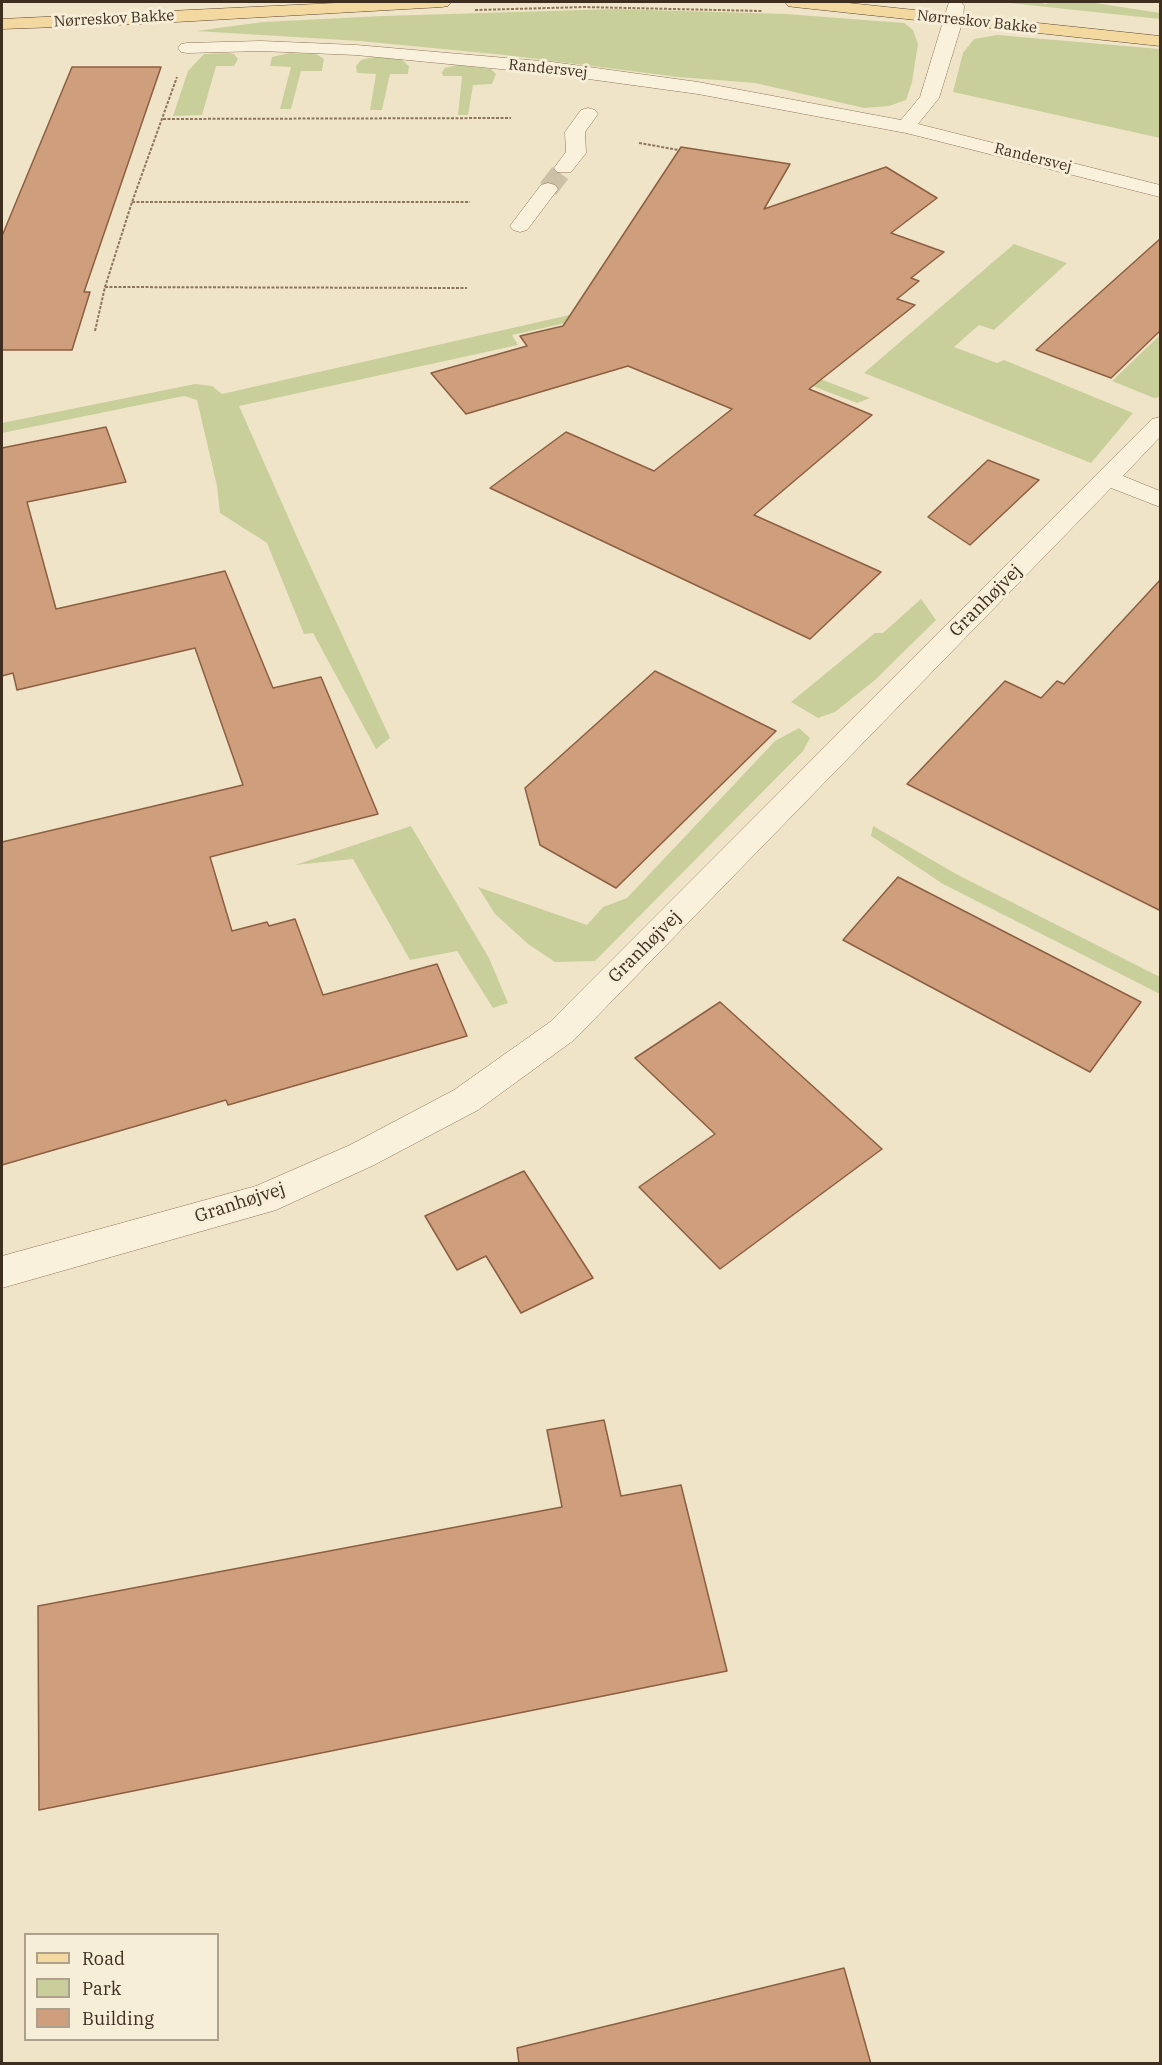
<!DOCTYPE html>
<meta charset="utf-8">
<style>
body{margin:0}
#map{position:relative;width:1162px;height:2065px;overflow:hidden;background:#f0e4c8;font-family:"IBM Plex Serif",serif}
canvas{display:block}
.frame{position:absolute;inset:0;border:3px solid #3d2e20;pointer-events:none}
.legend{position:absolute;left:24px;top:1933px;width:195px;height:108px;box-sizing:border-box;background:#f7eed8;border:2px solid #ada18e;margin:0;padding:8px 10px;list-style:none;font-size:18px;color:#3d2e20}
.legend li{display:flex;align-items:center;gap:12px;height:30px}
.legend b{width:30px;border:2px solid #ada18e}
</style>
<div id="map">
<canvas width="1162" height="2065"></canvas>
<div class="frame"></div>
<ul class="legend">
<li><b style="height:8px;background:#f3d9a0"></b>Road</li>
<li><b style="height:16px;background:#c9cf9b"></b>Park</li>
<li><b style="height:16px;background:#cf9f7d"></b>Building</li>
</ul>
</div>
<script>
const ctx = document.querySelector('canvas').getContext('2d');
ctx.lineJoin = 'round';
function paint(path, color) { ctx.fillStyle = color; ctx.fill(path, 'evenodd'); }
const poly = rows => new Path2D(rows.map(r => 'M' + r).join(''));
function stroke(path, color, width, dash) { ctx.strokeStyle = color; ctx.lineWidth = width; ctx.lineCap = dash ? 'butt' : 'round'; ctx.setLineDash(dash || []); ctx.stroke(path); }
function label(font, color, halo, rows, align = 'center') {
  ctx.font = font + ' "IBM Plex Serif",serif'; ctx.lineWidth = 6; ctx.setLineDash([]); ctx.textBaseline = 'middle'; ctx.strokeStyle = halo; ctx.fillStyle = color; for (const [text, x, y, turn = 0] of rows) {
    ctx.save(); ctx.translate(x, y); ctx.rotate((+turn || 0) * Math.PI / 180); ctx.textAlign = isNaN(turn) ? turn : align; if (halo) ctx.strokeText(text, 0, 0); ctx.fillText(text, 0, 0); ctx.restore();
  }
}
paint(poly([
 [1000,2,1040,2,1045,4,1052,2,1089,2,1160,13,1160,19],
 [616,9,786,14,904,23,913,30,918,44,912,82,906,100,889,106,864,108,755,83,678,77,505,55,360,41,196,31,263,22,382,16],
 [997,35,1160,49,1160,138,953,92,963,53,974,39],
 [229,53,234,54,238,59,234,66,216,66,202,115,173,116,188,71,204,54],
 [290,53,316,54,324,59,322,71,301,71,291,109,280,109,291,67,270,66,272,57],
 [374,57,401,59,409,66,408,74,390,74,382,110,370,110,376,74,357,73,356,66,361,60],
 [457,65,491,69,496,74,492,84,473,85,468,115,458,115,462,76,443,76,442,72,445,68],
 [1014,244,1067,263,994,330,979,325,954,347,997,363,1004,360,1133,413,1091,463,864,373],
 [631,301,655,316,870,398,857,403,632,317,584,319,512,335,518,345,239,406,301,546,390,738,376,749,313,633,304,634,267,543,220,513,217,486,197,400,184,396,2,433,2,423,195,384,212,386,222,394],
 [1160,335,1160,397,1154,398,1112,381],
 [921,599,936,620,875,680,835,712,818,718,791,702,875,633,883,633],
 [799,728,810,738,803,751,595,961,555,962,528,944,495,914,478,887,587,925,603,907,627,898,775,741],
 [411,826,489,958,508,1003,493,1008,457,951,410,960,353,859,295,865],
 [873,826,958,875,1160,977,1160,994,943,884,871,836]
]), '#c9cf9b');
const building = poly([
 [72,67,161,67,84,292,90,292,72,350,2,350,2,236,72,67],
 [681,147,790,164,764,209,886,167,937,198,891,233,944,252,911,278,919,281,897,299,915,305,809,389,872,415,754,515,881,572,810,639,490,488,566,432,654,471,732,409,628,366,466,414,431,373,527,346,520,336,563,326,681,147],
 [1161,238,1161,330,1111,378,1036,350,1161,238],
 [106,427,126,482,27,502,56,609,225,571,273,688,321,677,378,814,210,857,232,931,267,922,269,926,295,919,323,995,437,964,467,1036,228,1105,226,1100,2,1165,2,842,243,785,195,648,17,690,13,673,2,676,2,448,106,427],
 [988,460,1039,480,970,545,928,517,988,460],
 [1161,579,1161,911,907,784,1005,681,1041,698,1057,681,1064,684,1161,579],
 [655,671,776,731,616,888,540,845,525,788,655,671],
 [898,877,1141,1002,1090,1072,843,940,898,877],
 [720,1002,882,1149,720,1269,639,1187,715,1134,635,1058,720,1002],
 [524,1171,593,1278,521,1313,486,1256,457,1270,425,1216,524,1171],
 [604,1420,621,1496,681,1485,727,1671,39,1810,38,1606,562,1507,547,1430,604,1420],
 [844,1968,871,2064,519,2064,517,2048,844,1968]
]);
paint(building, '#cf9f7d');
stroke(building, '#8d5f41', 1.5);
stroke(poly([
 [548,189,564,168]
]), '#ccc0a6', 20, [20, 10]);
const minor = poly([
 [949,2,961,2,964,6,963,20,939,98,918,124,1160,185,1160,197,906,133,698,94,552,74,356,55,261,51,187,53,181,52,178,48,181,44,187,43,261,41,356,45,552,62,698,82,901,120,920,97,949,2],
 [588,108,595,110,598,114,585,132,586,153,571,172,557,172,554,168,566,152,565,132,581,110,588,108],
 [548,183,555,185,558,189,555,193,527,230,520,232,513,230,510,226,513,222,541,185,548,183],
 [1160,417,1160,437,1123,476,1160,491,1160,507,1111,488,574,1040,478,1110,374,1165,276,1210,2,1288,2,1256,256,1186,350,1145,454,1090,550,1022,1152,419,1160,417]
]);
const major = poly([
 [357,2,451,2,448,6,442,7,140,24,2,29,2,19,357,2],
 [785,2,839,2,1160,36,1160,46,794,7,788,6,785,2]
]);
stroke(minor, '#8d765c', 1);
stroke(major, '#5b4430', 1);
stroke(poly([
 [475,10,584,7,762,11],
 [163,119,511,118],
 [639,143,679,150],
 [132,202,470,202],
 [105,287,467,288],
 [95,331,105,287,132,202,177,77]
]), '#8d765c', 2, [3, 1.5]);
paint(minor, '#faf1dc');
paint(major, '#f3d9a0');
label('15px', '#3d2e20', '#f7eed8', [
 ["Nørreskov Bakke",114,19,-3],
 ["Nørreskov Bakke",977,22,6],
 ["Randersvej",548,69,6],
 ["Randersvej",1033,158,14]
]);
label('18px', '#3d2e20', '#f7eed8', [
 ["Granhøjvej",986,601,-45],
 ["Granhøjvej",645,947,-45],
 ["Granhøjvej",240,1203,-18]
]);
</script>
